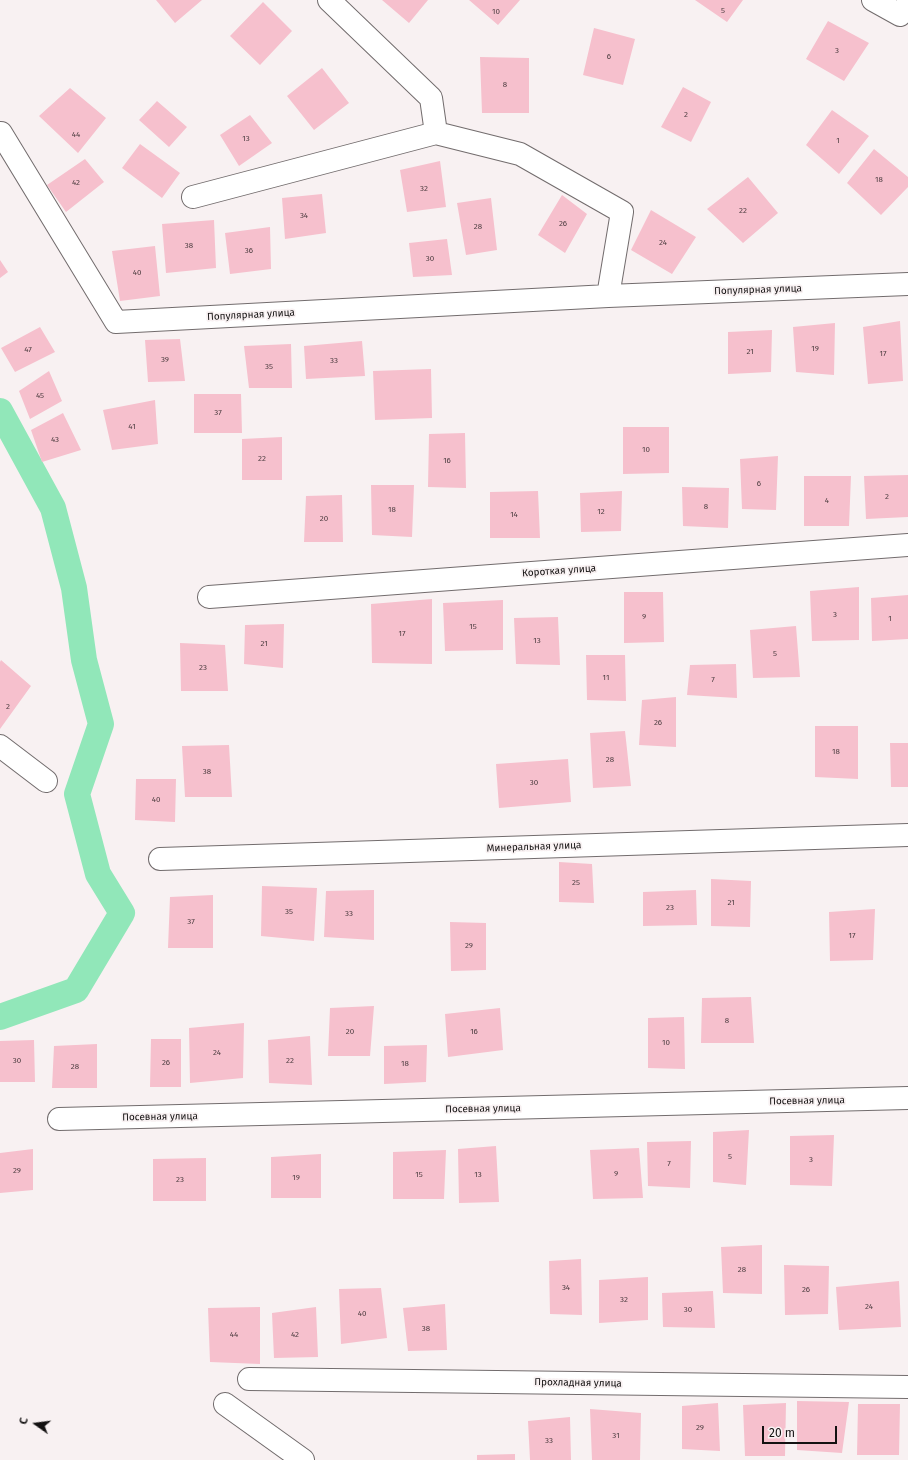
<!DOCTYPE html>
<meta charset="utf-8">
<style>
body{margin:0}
#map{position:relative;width:908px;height:1460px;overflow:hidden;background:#f8f1f2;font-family:"Fira Sans",sans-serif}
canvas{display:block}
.north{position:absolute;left:16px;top:1404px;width:40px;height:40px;-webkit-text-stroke:3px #f8f1f2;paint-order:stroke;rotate:284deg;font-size:11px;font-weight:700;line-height:16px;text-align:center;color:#131111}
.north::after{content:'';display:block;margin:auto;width:14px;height:18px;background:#131111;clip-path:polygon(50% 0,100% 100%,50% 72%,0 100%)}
.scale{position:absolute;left:762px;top:1426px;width:75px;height:18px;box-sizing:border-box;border:2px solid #131111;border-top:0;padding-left:5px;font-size:12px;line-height:14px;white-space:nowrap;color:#131111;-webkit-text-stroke:3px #f8f1f2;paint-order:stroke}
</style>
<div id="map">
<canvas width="908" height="1460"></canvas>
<div class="north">С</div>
<div class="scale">20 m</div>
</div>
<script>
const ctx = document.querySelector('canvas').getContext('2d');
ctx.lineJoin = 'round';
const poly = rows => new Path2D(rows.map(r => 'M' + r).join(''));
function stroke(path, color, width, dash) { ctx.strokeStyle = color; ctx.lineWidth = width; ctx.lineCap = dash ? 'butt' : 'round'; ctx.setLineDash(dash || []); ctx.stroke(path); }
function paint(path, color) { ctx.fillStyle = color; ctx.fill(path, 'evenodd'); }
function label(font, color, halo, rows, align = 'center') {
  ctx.font = font + ' "Fira Sans",sans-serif'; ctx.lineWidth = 3.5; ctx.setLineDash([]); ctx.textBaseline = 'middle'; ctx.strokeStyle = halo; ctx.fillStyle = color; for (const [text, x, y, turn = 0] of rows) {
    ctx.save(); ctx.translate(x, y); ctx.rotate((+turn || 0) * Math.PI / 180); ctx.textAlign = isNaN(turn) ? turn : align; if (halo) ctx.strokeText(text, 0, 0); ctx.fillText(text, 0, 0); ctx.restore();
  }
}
stroke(poly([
 [0,411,53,508,74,588,84,660,101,724,77,794,98,874,122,913,76,990,0,1017]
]), '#91e7b9', 26);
paint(poly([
 [156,0,202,0,175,23],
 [382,0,428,0,409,23],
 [469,0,520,0,498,25],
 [695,0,743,0,727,22],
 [263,2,292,31,260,65,230,36],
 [828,21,869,43,844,81,806,59],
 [594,28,635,39,623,85,583,75],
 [480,57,529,58,529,113,482,113],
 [322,68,349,103,314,130,287,96],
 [683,87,711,102,691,142,661,127],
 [70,88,106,118,78,153,39,116],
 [157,101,187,127,169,147,139,120],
 [832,110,869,136,839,174,806,145],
 [250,115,272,143,239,166,220,135],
 [140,144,180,173,162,198,122,168],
 [874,149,908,177,908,187,881,215,847,183],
 [85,159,104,182,66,212,47,185],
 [440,161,446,207,407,212,400,170],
 [748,177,778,213,743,243,707,209],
 [322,194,326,233,285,239,282,198],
 [562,195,587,214,565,253,538,235],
 [491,198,497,250,466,255,457,203],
 [651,210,696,237,672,274,631,250],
 [214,220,216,268,166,273,162,224],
 [270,227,271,269,230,274,225,233],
 [447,239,452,275,413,277,409,243],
 [155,246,160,296,120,301,112,251],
 [0,260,8,272,0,278],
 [900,321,903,381,868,384,863,327],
 [835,323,834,375,796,372,793,327],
 [40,327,55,352,15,372,1,348],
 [772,330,771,372,728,374,728,332],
 [180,339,185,381,148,382,145,340],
 [362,341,365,376,306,379,304,346],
 [291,344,292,388,249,388,244,346],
 [431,369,432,418,375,420,373,371],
 [49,371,62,401,30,419,19,391],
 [194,394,241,394,242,433,194,433],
 [155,400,158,444,112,450,103,410],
 [63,413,81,450,42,462,31,430],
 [623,427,669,427,669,473,623,474],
 [465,433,466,488,428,487,429,434],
 [282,437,282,480,242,480,242,439],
 [778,456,776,510,742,509,740,459],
 [908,475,908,517,866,519,864,476],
 [804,476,851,476,849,526,804,526],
 [371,485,414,485,412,537,372,535],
 [682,487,729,488,728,528,683,526],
 [538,491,540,538,490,538,490,492],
 [622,491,621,531,581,532,580,493],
 [342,495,343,542,304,542,306,496],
 [859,587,859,640,812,641,810,591],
 [624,592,663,592,664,642,624,643],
 [908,595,908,639,872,641,871,598],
 [432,599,432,664,372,663,371,604],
 [503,600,503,650,445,651,443,603],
 [558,617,560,665,516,664,514,618],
 [284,624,283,668,244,664,245,625],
 [796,626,800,677,753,678,750,630],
 [180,643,225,645,228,691,181,691],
 [586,655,625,655,626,701,587,700],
 [1,660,31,686,0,729,0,662],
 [736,664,737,698,687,695,690,665],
 [676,697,676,747,639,745,642,700],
 [815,726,858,726,858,779,815,777],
 [625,731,631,786,593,788,590,733],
 [890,743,908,743,908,787,891,787],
 [229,745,232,797,185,797,182,746],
 [568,759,571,802,499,808,496,764],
 [136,779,176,779,175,822,135,820],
 [559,862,592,864,594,903,559,902],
 [711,879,751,881,750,927,711,926],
 [262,886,317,888,314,941,261,936],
 [374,890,374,940,324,937,326,891],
 [696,890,697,925,643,926,643,892],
 [213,895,213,948,168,948,170,897],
 [875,909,873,960,830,961,829,912],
 [450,922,486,923,486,970,451,971],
 [751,997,754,1043,701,1043,702,998],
 [374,1006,370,1056,328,1056,330,1008],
 [500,1008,503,1050,448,1057,445,1014],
 [684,1017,685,1069,648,1068,648,1018],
 [244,1023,243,1078,190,1083,189,1028],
 [310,1036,312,1085,269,1083,268,1040],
 [151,1039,181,1039,181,1087,150,1087],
 [34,1040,35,1082,0,1082,0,1041],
 [97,1044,97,1088,52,1088,54,1046],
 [427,1045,426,1082,384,1084,384,1046],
 [749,1130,746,1185,713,1182,713,1132],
 [834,1135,832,1186,790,1185,790,1136],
 [691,1141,690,1188,648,1186,647,1142],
 [496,1146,499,1202,459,1203,458,1149],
 [639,1148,643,1198,593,1199,590,1150],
 [33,1149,33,1190,0,1193,0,1153],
 [446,1150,444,1199,393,1199,393,1152],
 [321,1154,321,1198,271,1198,271,1157],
 [206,1158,206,1201,153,1201,153,1159],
 [762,1245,762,1294,723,1293,721,1247],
 [581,1259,582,1315,550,1314,549,1261],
 [784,1265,829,1266,828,1314,785,1315],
 [648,1277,648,1320,599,1323,599,1280],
 [899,1281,901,1327,839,1330,836,1287],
 [381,1288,387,1338,341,1344,339,1289],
 [713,1291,715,1328,663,1327,662,1293],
 [445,1304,447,1350,408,1351,403,1308],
 [260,1307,260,1364,210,1362,208,1308],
 [316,1307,318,1357,274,1358,272,1313],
 [797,1401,849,1402,842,1453,797,1450],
 [718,1403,720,1451,682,1449,682,1406],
 [786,1403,785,1456,745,1456,743,1405],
 [858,1404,900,1404,899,1455,857,1455],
 [590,1409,641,1413,640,1460,592,1460],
 [570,1417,571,1460,530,1460,528,1421],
 [515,1454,515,1460,477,1460,477,1455]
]), '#f6c0cd');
const minor = poly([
 [329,0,431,98,436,133],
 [873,0,900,15,908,3],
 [1,133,116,322,608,296,908,284],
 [193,197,436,133,520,154,622,212,608,296],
 [209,597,908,545],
 [0,746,46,781],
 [160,859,908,835],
 [59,1119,908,1098],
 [249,1379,908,1387],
 [225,1404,303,1460]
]);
stroke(minor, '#726c6d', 24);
stroke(minor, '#fff', 22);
label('8px', '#4c3d40', null, [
 ["5",723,11],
 ["10",496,12],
 ["3",837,51],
 ["6",609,57],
 ["8",505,85],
 ["2",686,115],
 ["44",76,135],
 ["13",246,139],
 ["1",838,141],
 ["18",879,180],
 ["42",76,183],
 ["32",424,189],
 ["22",743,211],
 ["34",304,216],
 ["26",563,224],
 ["28",478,227],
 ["24",663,243],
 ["38",189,246],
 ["36",249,251],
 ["30",430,259],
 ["40",137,273],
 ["19",815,349],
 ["47",28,350],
 ["21",750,352],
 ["17",883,354],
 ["39",165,360],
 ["33",334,361],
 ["35",269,367],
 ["45",40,396],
 ["37",218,413],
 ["41",132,427],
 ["43",55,440],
 ["10",646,450],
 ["22",262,459],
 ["16",447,461],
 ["6",759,484],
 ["2",887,497],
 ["4",827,501],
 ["8",706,507],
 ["18",392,510],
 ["12",601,512],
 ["14",514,515],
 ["20",324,519],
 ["3",835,615],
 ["9",644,617],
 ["1",890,619],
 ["15",473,627],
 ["17",402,634],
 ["13",537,641],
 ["21",264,644],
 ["5",775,654],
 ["23",203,668],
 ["11",606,678],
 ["7",713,680],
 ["2",8,707],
 ["26",658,723],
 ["18",836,752],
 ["28",610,760],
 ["38",207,772],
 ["30",534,783],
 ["40",156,800],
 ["25",576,883],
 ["21",731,903],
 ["23",670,908],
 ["35",289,912],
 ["33",349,914],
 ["37",191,922],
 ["17",852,936],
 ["29",469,946],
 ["8",727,1021],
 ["20",350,1032],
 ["16",474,1032],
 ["10",666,1043],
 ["24",217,1053],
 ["30",17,1061],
 ["22",290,1061],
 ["26",166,1063],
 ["18",405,1064],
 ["28",75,1067],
 ["5",730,1157],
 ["3",811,1160],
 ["7",669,1164],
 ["29",17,1171],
 ["9",616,1174],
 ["15",419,1175],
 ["13",478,1175],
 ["19",296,1178],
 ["23",180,1180],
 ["28",742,1270],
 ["34",566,1288],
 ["26",806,1290],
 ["32",624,1300],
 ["24",869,1307],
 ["30",688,1310],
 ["40",362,1314],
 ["38",426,1329],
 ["44",234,1335],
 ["42",295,1335],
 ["29",700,1428],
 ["31",616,1436],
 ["33",549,1441]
]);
label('10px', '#131111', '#f8f1f2', [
 ["Популярная улица",758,290,-2],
 ["Популярная улица",251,315,-3],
 ["Короткая улица",559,571,-4],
 ["Минеральная улица",534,847,-2],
 ["Посевная улица",807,1101,-1],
 ["Посевная улица",483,1109,-1],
 ["Посевная улица",160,1117,-1],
 ["Прохладная улица",578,1383,1]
]);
</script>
